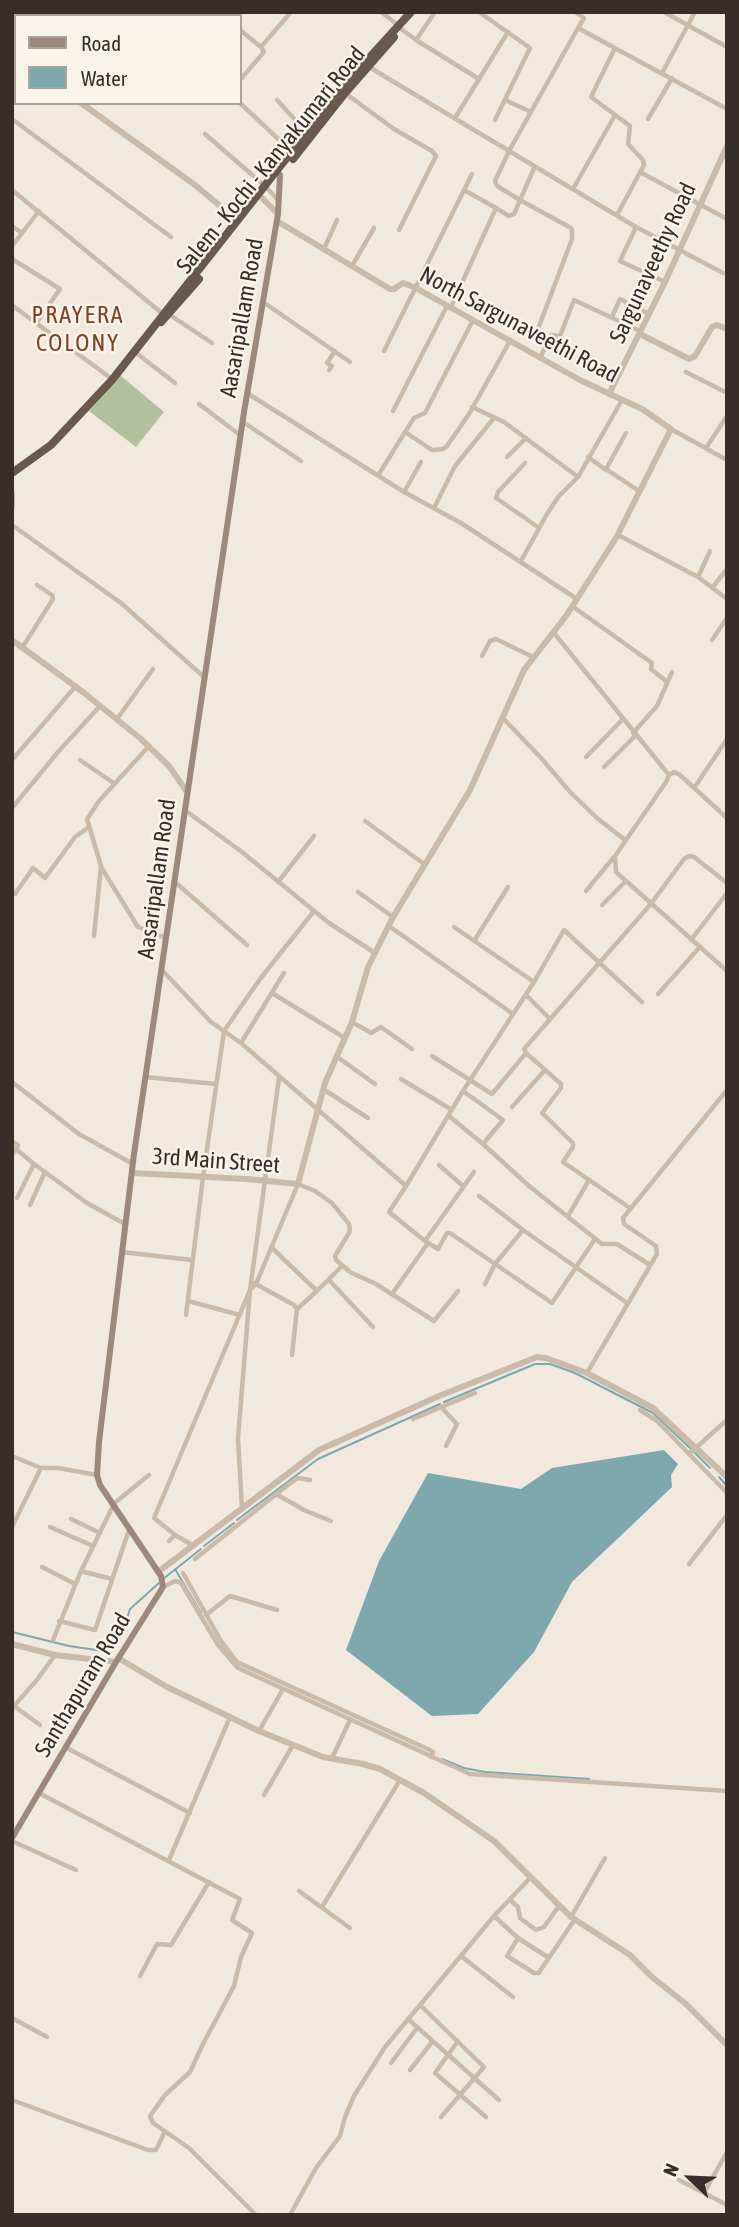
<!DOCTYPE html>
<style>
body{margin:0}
#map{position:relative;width:739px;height:2227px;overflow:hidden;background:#f1e9de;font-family:"Asap Condensed",sans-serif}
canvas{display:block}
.frame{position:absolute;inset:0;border:14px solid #372e29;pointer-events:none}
.legend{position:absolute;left:14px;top:14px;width:228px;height:91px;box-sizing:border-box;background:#f9f3ea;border:2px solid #aba49d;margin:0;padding:9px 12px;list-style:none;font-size:21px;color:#372e29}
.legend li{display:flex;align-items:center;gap:14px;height:35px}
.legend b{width:35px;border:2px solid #aba49d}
.north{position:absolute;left:655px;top:2143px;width:70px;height:70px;-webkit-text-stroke:5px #f9f3ea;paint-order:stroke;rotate:293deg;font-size:19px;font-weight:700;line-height:28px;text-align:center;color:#372e29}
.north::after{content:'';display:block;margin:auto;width:24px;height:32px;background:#372e29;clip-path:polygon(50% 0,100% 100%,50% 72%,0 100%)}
</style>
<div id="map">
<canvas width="739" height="2227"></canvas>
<div class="frame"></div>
<ul class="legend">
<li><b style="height:9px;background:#9d897b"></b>Road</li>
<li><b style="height:19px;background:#7ea8ad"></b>Water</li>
</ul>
<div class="north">N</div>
</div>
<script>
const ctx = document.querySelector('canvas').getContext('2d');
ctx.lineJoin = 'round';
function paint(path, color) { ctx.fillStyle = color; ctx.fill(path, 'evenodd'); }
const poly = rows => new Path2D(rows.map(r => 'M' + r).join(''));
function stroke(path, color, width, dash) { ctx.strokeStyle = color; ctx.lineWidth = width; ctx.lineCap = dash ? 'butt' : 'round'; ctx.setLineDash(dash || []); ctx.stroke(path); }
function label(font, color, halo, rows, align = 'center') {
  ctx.font = font + ' "Asap Condensed",sans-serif'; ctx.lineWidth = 5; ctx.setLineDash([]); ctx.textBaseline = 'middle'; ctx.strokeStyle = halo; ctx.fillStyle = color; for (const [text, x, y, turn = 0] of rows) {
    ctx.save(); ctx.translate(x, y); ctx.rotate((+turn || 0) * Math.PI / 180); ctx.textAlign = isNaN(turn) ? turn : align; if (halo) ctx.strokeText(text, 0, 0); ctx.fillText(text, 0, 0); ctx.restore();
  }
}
paint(poly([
 [120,375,164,412,136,447,89,411]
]), '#b3c09e');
paint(poly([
 [664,1450,678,1464,671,1475,672,1487,572,1582,534,1652,478,1714,432,1716,346,1650,379,1561,428,1473,521,1489,552,1468]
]), '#7ea8ad');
stroke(poly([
 [444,1402,535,1364,550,1364,575,1373,653,1413,691,1449],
 [695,1453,710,1468],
 [719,1477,727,1486],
 [237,1520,318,1459,440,1404],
 [204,1546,234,1523],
 [175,1569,201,1613],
 [163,1579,201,1549],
 [12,1632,69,1646,103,1651,121,1637,130,1609,159,1583],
 [442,1759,464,1768,485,1772,589,1779]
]), '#7ea8ad', 2);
stroke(poly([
 [142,12,146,16],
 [218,12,222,16],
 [381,12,398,25],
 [479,12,530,48,495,120],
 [575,12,584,18,578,28,727,109],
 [664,12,727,47],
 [18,16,21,12],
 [12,24,16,19],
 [401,29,416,40,435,12],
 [240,30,261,47,264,52,240,80],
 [416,40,479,79],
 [261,47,291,12],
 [615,48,591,97,630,126,628,144,643,160,644,165,617,215],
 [369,67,636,227,723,273],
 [662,73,695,12],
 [345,93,394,129,432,151,436,156,399,230],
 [277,100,306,132],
 [505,100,531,112],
 [240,103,291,151],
 [455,118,508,32],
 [12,119,171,237],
 [648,119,672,78],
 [205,134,265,186,278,200],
 [640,172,727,219],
 [573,189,614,117],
 [12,190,163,314],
 [464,190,496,208],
 [12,226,22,233],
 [636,227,620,261,665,282],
 [12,246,39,211],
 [324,249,337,220],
 [12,259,60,289,37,322],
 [352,266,374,228],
 [263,302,350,362],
 [13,306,112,379],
 [451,307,496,208,509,216,514,214,535,166],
 [170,315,212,343],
 [612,317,620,299,649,314],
 [538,329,572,239,572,231,571,228,520,200,497,186,495,181,509,151,578,28],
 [384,351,472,174],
 [135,352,175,383],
 [540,358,551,335,560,336,574,300,640,331],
 [329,370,332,366,327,363,335,351],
 [686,372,727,393],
 [247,393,404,492,461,523,577,599],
 [199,404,240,435],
 [472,407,504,422,578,477,622,400],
 [393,411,447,306],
 [243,422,301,461],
 [671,429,727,460],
 [405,432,414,418,425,413,473,320],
 [626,433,606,469,639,491],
 [706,448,727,416],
 [507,457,526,438],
 [588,457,606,470],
 [525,463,498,492,496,498,538,527],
 [379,474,405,432,432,450,443,449,447,446,469,414,510,341],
 [404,492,421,462],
 [434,508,455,466,494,418],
 [12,525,121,603,204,677],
 [618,535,698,577,727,599],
 [521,561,547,514,559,496,578,477],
 [698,577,710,551],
 [712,588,727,569],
 [572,606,652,663,651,669,666,681],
 [554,633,669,775,666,782,615,856,616,872,727,971],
 [712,640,727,618],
 [22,648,53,599,52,595,37,585],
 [482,656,490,641,496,639,533,657],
 [502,717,541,758,571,793,597,818,625,840],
 [117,719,153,669],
 [633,733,657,706,672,672],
 [586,757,622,720],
 [12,760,75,687],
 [80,760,115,784],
 [604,767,635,736],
 [669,775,674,772,680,775,727,818],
 [694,788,727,739],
 [12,808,58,752,100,706],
 [186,811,242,852,329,923,375,953],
 [365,821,424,864],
 [101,867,138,927,166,938],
 [175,882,247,945],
 [278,882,314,836],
 [586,891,614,857],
 [358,892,393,917],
 [15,894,33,868,45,878,75,837,89,827],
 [602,905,625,882],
 [389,926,513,1014],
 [454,927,534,982],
 [94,936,101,866,87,819,99,801,149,746],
 [691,940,727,893],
 [474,941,508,887],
 [161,969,211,1022,241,1043,406,1186,463,1091,503,1120,483,1144,529,1186,602,1244,617,1244,650,1265],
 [272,993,345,1038],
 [658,994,699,948],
 [526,995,549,1018],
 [352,1022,371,1033,381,1027,412,1049],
 [241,1043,284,973],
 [336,1056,375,1084],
 [432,1056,492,1094,526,1053],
 [145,1077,216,1084],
 [401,1079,452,1110],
 [12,1082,79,1134,133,1164],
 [323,1089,368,1118],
 [463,1091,534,982,564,930,642,1002],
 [512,1107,545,1070],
 [449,1116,483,1144],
 [12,1141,18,1145,12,1155],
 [16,1149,34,1164,17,1198],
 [34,1164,45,1172],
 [439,1165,463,1186],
 [406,1186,389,1212,425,1241,438,1249,447,1233,450,1233,552,1303,595,1239],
 [479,1196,523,1230,495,1264,485,1284],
 [30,1205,45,1172,87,1203,125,1224],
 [630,1208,563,1162,573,1147,573,1143,542,1113,561,1088,561,1084,526,1053,524,1049,650,905,684,859,689,856,694,857,727,883],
 [568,1216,589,1180],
 [523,1230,627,1303],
 [425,1241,474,1172],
 [271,1247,317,1291,297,1309],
 [122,1252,192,1260],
 [329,1280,373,1327],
 [254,1283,294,1305,297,1309,292,1355],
 [317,1291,342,1266],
 [392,1294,428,1243],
 [188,1301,240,1315],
 [186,1315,203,1177,224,1031,260,979,314,911],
 [587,1373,657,1254,656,1246,624,1224,623,1218,727,1090],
 [441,1407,457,1424,446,1446],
 [640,1410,657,1421,727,1493],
 [413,1419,475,1393],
 [690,1453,727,1420],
 [12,1456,41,1468,58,1468,97,1475],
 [276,1494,304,1510,331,1521],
 [112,1505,149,1475],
 [242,1509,238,1438,250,1290,256,1284,298,1184,315,1191,332,1203,349,1224,350,1231,335,1256,336,1260,350,1272,376,1284,434,1321,458,1291],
 [71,1519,100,1533],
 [12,1527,41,1468],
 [50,1527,93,1546],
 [175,1535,192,1545],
 [169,1541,175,1535,154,1518,250,1290,279,1078],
 [195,1559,289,1484,298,1478,310,1480],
 [689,1564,727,1515],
 [42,1567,75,1584],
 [81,1571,112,1579],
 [183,1573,221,1641,237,1662,430,1750,433,1752,431,1757],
 [163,1587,175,1581,181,1583,218,1645,238,1668,470,1774,727,1791],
 [206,1615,230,1596,277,1610],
 [59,1621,95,1630,129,1530],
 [53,1640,81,1571,113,1506],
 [14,1706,40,1725],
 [12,1708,36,1681,55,1655],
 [259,1731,283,1689],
 [65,1747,190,1813],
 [332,1758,350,1720],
 [39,1793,240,1899,232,1920,252,1933,241,1957,234,1986,203,2044,190,2072,165,2095,150,2116,153,2123,189,2148,256,2215],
 [264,1795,293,1745],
 [12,1841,76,1870],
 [169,1860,230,1717],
 [299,1891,350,1928],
 [510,1900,518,1907,520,1918,536,1930,544,1927,559,1906],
 [322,1907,400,1780],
 [494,1916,518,1938],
 [571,1917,605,1858],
 [461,1956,513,1997],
 [549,1958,518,1938,507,1956,534,1973,539,1973,540,1971,575,1919],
 [140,1976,157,1944,171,1945,209,1882],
 [420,2005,484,2067,441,2117],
 [12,2018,47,2037],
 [408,2019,499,2100],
 [458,2041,435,2073,486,2117],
 [391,2063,417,2028],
 [410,2070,432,2042],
 [12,2100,148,2150,156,2150,165,2131],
 [679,2180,727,2205],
 [704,2193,727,2152],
 [290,2215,316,2168,340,2136,345,2117,354,2096,385,2047,494,1916,531,1877]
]), '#c9baaa', 4.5);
stroke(poly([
 [154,16,164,12],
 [12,47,16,50],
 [12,62,16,60],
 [81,103,195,185,238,221],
 [259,195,278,214],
 [640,334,689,359,695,356,712,327,717,325,727,329],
 [609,394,665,282,727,146],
 [12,494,12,507],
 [12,640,83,692,141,739,169,766,187,792],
 [132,1173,246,1179,298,1184,325,1083,352,1022,368,967,393,917,470,790,524,670,566,616,616,538,671,429,642,409,580,380,414,287,403,283,394,289,390,289,277,221],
 [158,1572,319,1450,439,1396,537,1357,546,1358,587,1373,653,1408,727,1477],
 [12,1644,55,1655,116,1662],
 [118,1658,167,1687,259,1731,323,1757,363,1764,380,1769,424,1793,494,1841,571,1917,630,1955,652,1977,686,2004,727,2045]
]), '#c9baaa', 6);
stroke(poly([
 [12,1838,116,1662,163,1587,161,1576,100,1485,97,1475,99,1442,134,1154,244,412,278,214,280,175,276,172]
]), '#9d897b', 6);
stroke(poly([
 [293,159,345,93,394,37],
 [161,322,199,279],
 [12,473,51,445,112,380,340,90,411,12]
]), '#68584e', 8);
label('23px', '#372e29', '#f9f3ea', [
 ["Salem - Kochi - Kanyakumari Road",271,160,-51],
 ["Sargunaveethy Road",653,263,-65],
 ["Aasaripallam Road",242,318,-80],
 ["North Sargunaveethi Road",519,325,28],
 ["Aasaripallam Road",157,879,-82],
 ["3rd Main Street",216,1161,4],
 ["Santhapuram Road",83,1685,-59]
]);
ctx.letterSpacing = '2px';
label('24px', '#824126', '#f9f3ea', [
 ["PRAYERA",78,315],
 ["COLONY",78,343]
]);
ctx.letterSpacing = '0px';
</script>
